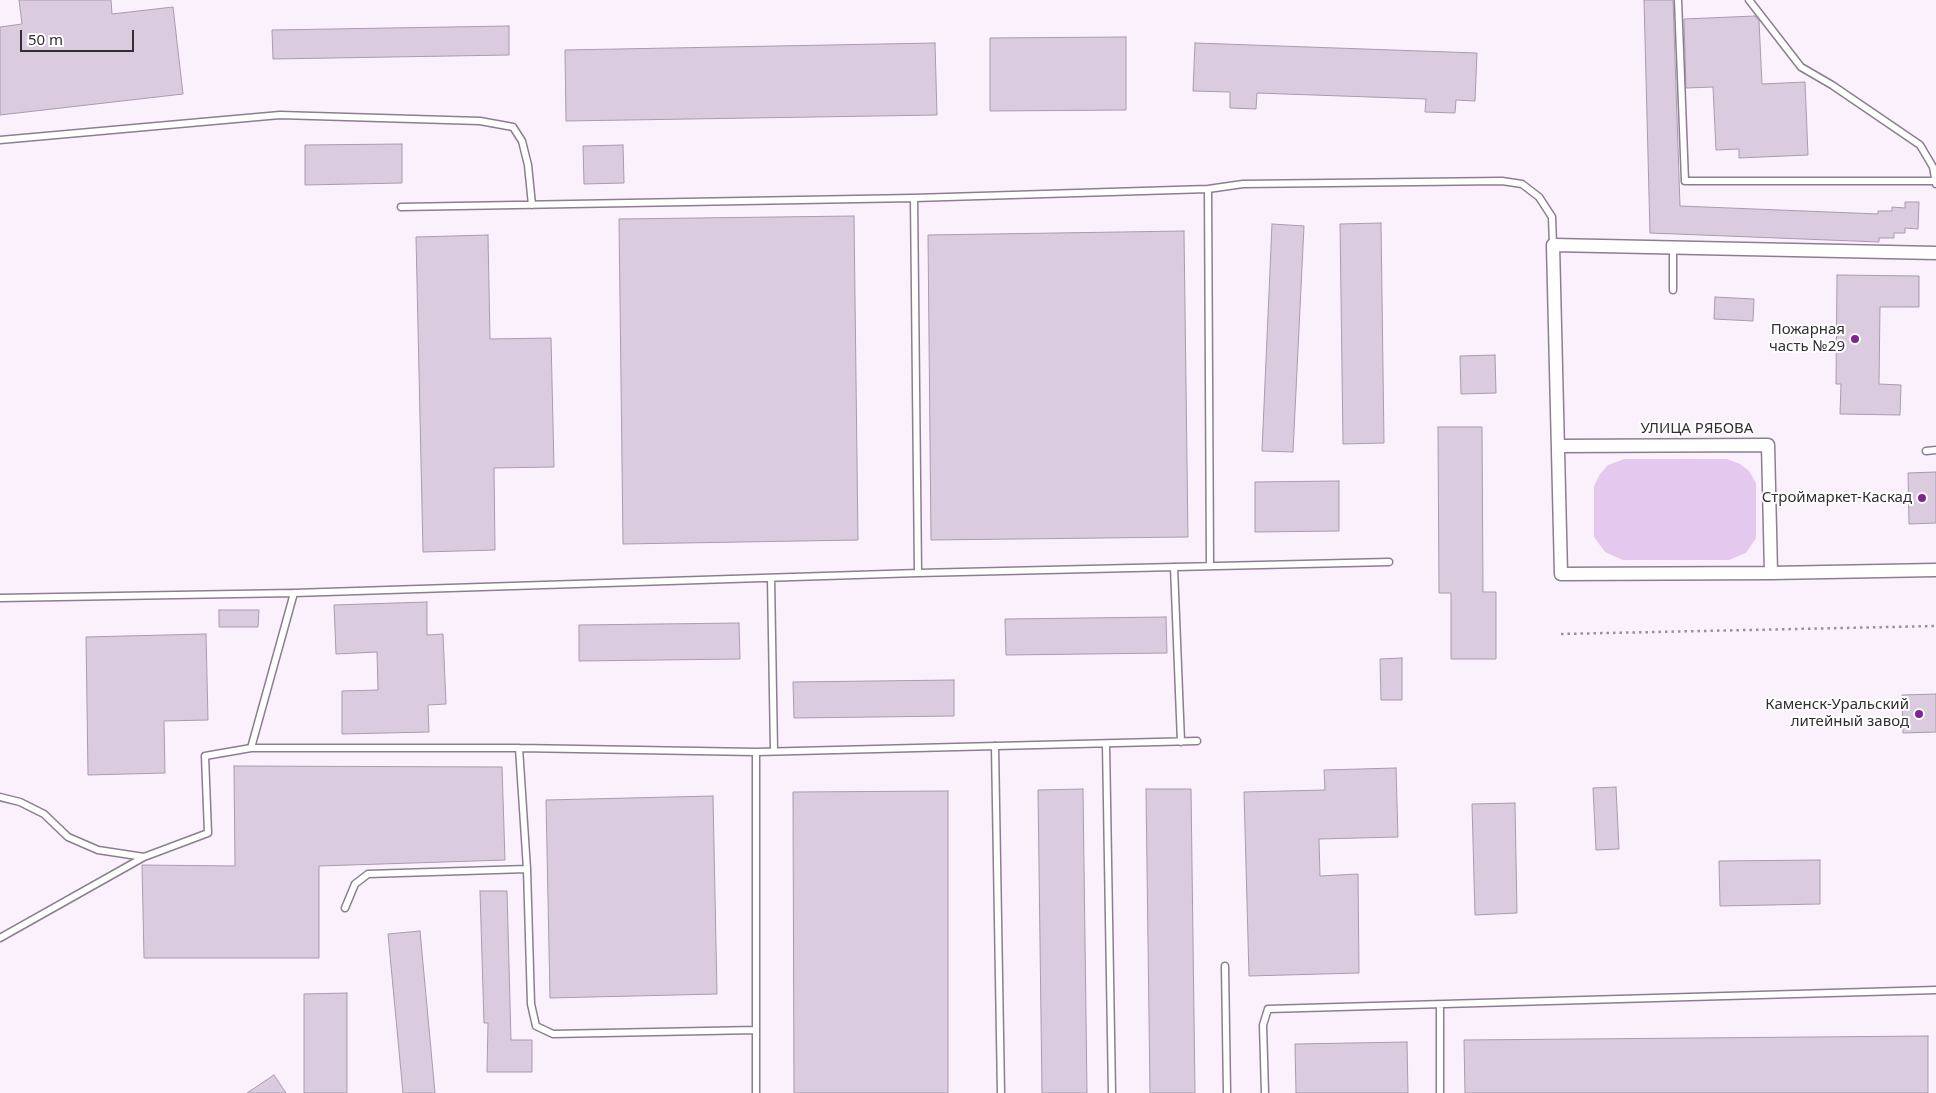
<!DOCTYPE html>
<meta charset="utf-8">
<style>
body{margin:0}
#map{position:relative;width:1936px;height:1093px;overflow:hidden;background:#fbf1fd;font-family:"Noto Sans",sans-serif}
canvas{display:block}
.scale{position:absolute;left:20px;top:30px;width:114px;height:22px;box-sizing:border-box;border:2px solid #332d34;border-top:0;padding-left:6px;font-size:15px;line-height:18px;white-space:nowrap;color:#332d34;-webkit-text-stroke:4px #fff;paint-order:stroke}
</style>
<div id="map">
<canvas width="1936" height="1093"></canvas>
<div class="scale">50 m</div>
</div>
<script>
const ctx = document.querySelector('canvas').getContext('2d');
ctx.lineJoin = 'round';
function paint(path, color) { ctx.fillStyle = color; ctx.fill(path, 'evenodd'); }
const poly = rows => new Path2D(rows.map(r => 'M' + r).join(''));
function stroke(path, color, width, dash) { ctx.strokeStyle = color; ctx.lineWidth = width; ctx.lineCap = dash ? 'butt' : 'round'; ctx.setLineDash(dash || []); ctx.stroke(path); }
function label(font, color, halo, rows, align = 'center') {
  ctx.font = font + ' "Noto Sans",sans-serif'; ctx.lineWidth = 4; ctx.setLineDash([]); ctx.textBaseline = 'middle'; ctx.strokeStyle = halo; ctx.fillStyle = color; for (const [text, x, y, turn = 0] of rows) {
    ctx.save(); ctx.translate(x, y); ctx.rotate((+turn || 0) * Math.PI / 180); ctx.textAlign = isNaN(turn) ? turn : align; if (halo) ctx.strokeText(text, 0, 0); ctx.fillText(text, 0, 0); ctx.restore();
  }
}
paint(poly([
 [1624,459,1727,459,1740,464,1749,471,1756,483,1756,538,1746,553,1729,560,1623,560,1605,552,1594,537,1594,486,1600,474,1608,465]
]), '#e5c8ed');
const building = poly([
 [19,0,111,0,112,14,173,7,183,94,0,115,0,27,22,24,19,0],
 [1644,0,1673,0,1680,206,1878,214,1878,211,1892,211,1892,207,1905,208,1905,202,1919,202,1918,229,1905,228,1905,233,1894,233,1894,238,1879,238,1879,242,1650,233,1644,0],
 [1755,16,1759,21,1762,84,1805,82,1808,155,1739,158,1739,149,1716,150,1713,87,1686,88,1684,19,1755,16],
 [509,26,509,55,273,59,272,30,509,26],
 [1126,37,1126,110,990,111,990,38,1126,37],
 [935,43,937,115,566,121,565,50,935,43],
 [1195,43,1477,53,1475,101,1456,100,1455,113,1425,112,1426,99,1257,93,1256,109,1230,108,1230,92,1193,91,1195,43],
 [402,144,402,183,305,185,305,145,402,144],
 [623,145,624,183,584,184,583,146,623,145],
 [854,216,858,540,623,544,619,219,854,216],
 [1381,223,1384,443,1343,444,1340,224,1381,223],
 [1272,224,1304,226,1293,452,1262,451,1272,224],
 [1184,231,1188,537,931,540,928,235,1184,231],
 [488,235,490,339,551,338,554,467,494,468,495,550,423,552,416,237,488,235],
 [1837,275,1919,276,1919,307,1880,307,1879,384,1901,385,1900,415,1840,414,1841,384,1836,384,1837,275],
 [1715,297,1754,299,1753,321,1714,319,1715,297],
 [1495,355,1496,393,1461,394,1460,356,1495,355],
 [1438,427,1482,427,1483,592,1496,592,1496,659,1451,659,1451,593,1439,593,1438,427],
 [1936,472,1936,523,1909,524,1908,473,1936,472],
 [1339,481,1339,531,1255,532,1255,482,1339,481],
 [427,602,427,635,443,634,446,704,428,705,429,732,342,734,342,691,378,690,377,652,336,654,334,605,427,602],
 [219,610,259,610,258,627,219,627,219,610],
 [1166,617,1167,653,1006,655,1005,619,1166,617],
 [739,623,740,659,579,661,579,625,739,623],
 [206,634,208,720,164,721,165,773,88,775,86,637,206,634],
 [1402,658,1402,700,1381,700,1380,659,1402,658],
 [954,680,954,716,794,718,793,682,954,680],
 [1936,694,1936,732,1903,733,1902,695,1936,694],
 [234,766,502,767,505,860,319,866,319,958,144,958,142,865,235,866,234,766],
 [1396,768,1398,837,1319,839,1320,876,1358,874,1359,973,1249,976,1244,792,1325,790,1324,770,1396,768],
 [1616,787,1619,849,1596,850,1593,788,1616,787],
 [1083,789,1087,1093,1042,1093,1038,790,1083,789],
 [1146,789,1191,789,1195,1093,1150,1093,1146,789],
 [948,791,948,1093,794,1093,793,792,948,791],
 [713,796,717,994,550,998,546,800,713,796],
 [1515,803,1517,913,1475,915,1472,804,1515,803],
 [1820,860,1820,904,1720,906,1719,861,1820,860],
 [480,891,507,891,511,1040,532,1040,532,1072,487,1072,488,1023,484,1023,480,891],
 [420,931,435,1093,403,1093,388,934,420,931],
 [347,993,347,1093,304,1093,304,994,347,993],
 [1928,1036,1928,1093,1465,1093,1464,1040,1928,1036],
 [1407,1042,1408,1093,1296,1093,1295,1044,1407,1042],
 [274,1075,286,1093,247,1093,274,1075]
]);
paint(building, '#dacbdf');
stroke(building, '#a99bad', 1);
const lane = poly([
 [1678,0,1685,181,1935,181],
 [1749,0,1801,67,1832,85,1920,145,1933,167,1936,184],
 [0,140,280,115,480,121,513,127,522,141,528,165,532,205],
 [1208,189,1210,566],
 [914,198,918,573],
 [401,207,914,198,1208,189,1243,184,1502,181,1522,184,1539,197,1552,217,1553,245],
 [1673,290,1673,248],
 [1926,451,1936,450],
 [1174,567,1181,742],
 [771,578,774,751],
 [0,598,294,593,918,573,1389,562],
 [1106,744,1112,1093],
 [995,746,1001,1093],
 [251,748,519,748,756,752,1197,741],
 [519,748,527,869,531,1004,536,1026,553,1034,756,1030],
 [0,797,20,802,44,814,68,837,98,850,144,857,208,833,205,756,251,748,294,593],
 [345,908,355,884,368,874,527,869],
 [0,938,144,857],
 [1225,966,1227,1093],
 [756,1093,756,752],
 [1265,1093,1263,1025,1268,1009,1936,990],
 [1440,1093,1440,1005]
]);
const street = poly([
 [1936,253,1553,245,1561,574,1771,573,1936,570],
 [1559,446,1768,445,1771,573]
]);
stroke(lane, '#8c7e90', 9);
stroke(street, '#8c7e90', 15);
stroke(poly([
 [1561,634,1936,626]
]), '#989099', 2.5, [2.5, 4]);
stroke(lane, '#fff', 6);
stroke(street, '#fff', 12);
for (const [x, y, r, color] of [
 [1855,339,5,"#7e2593"],
 [1922,498,5,"#7e2593"],
 [1919,714,5,"#7e2593"]
]) { const dot = new Path2D(); dot.arc(x, y, r, 0, 2 * Math.PI); ctx.fillStyle = color; ctx.fill(dot); stroke(dot, '#fff', 2); }
label('15px', '#332d34', '#fff', [
 ["Пожарная",1845,330],
 ["часть №29",1845,347],
 ["Строймаркет-Каскад",1912,498],
 ["Каменск-Уральский",1909,705],
 ["литейный завод",1909,722]
], 'right');
label('15px', '#332d34', '#fff', [
 ["УЛИЦА РЯБОВА",1697,429]
]);
</script>
